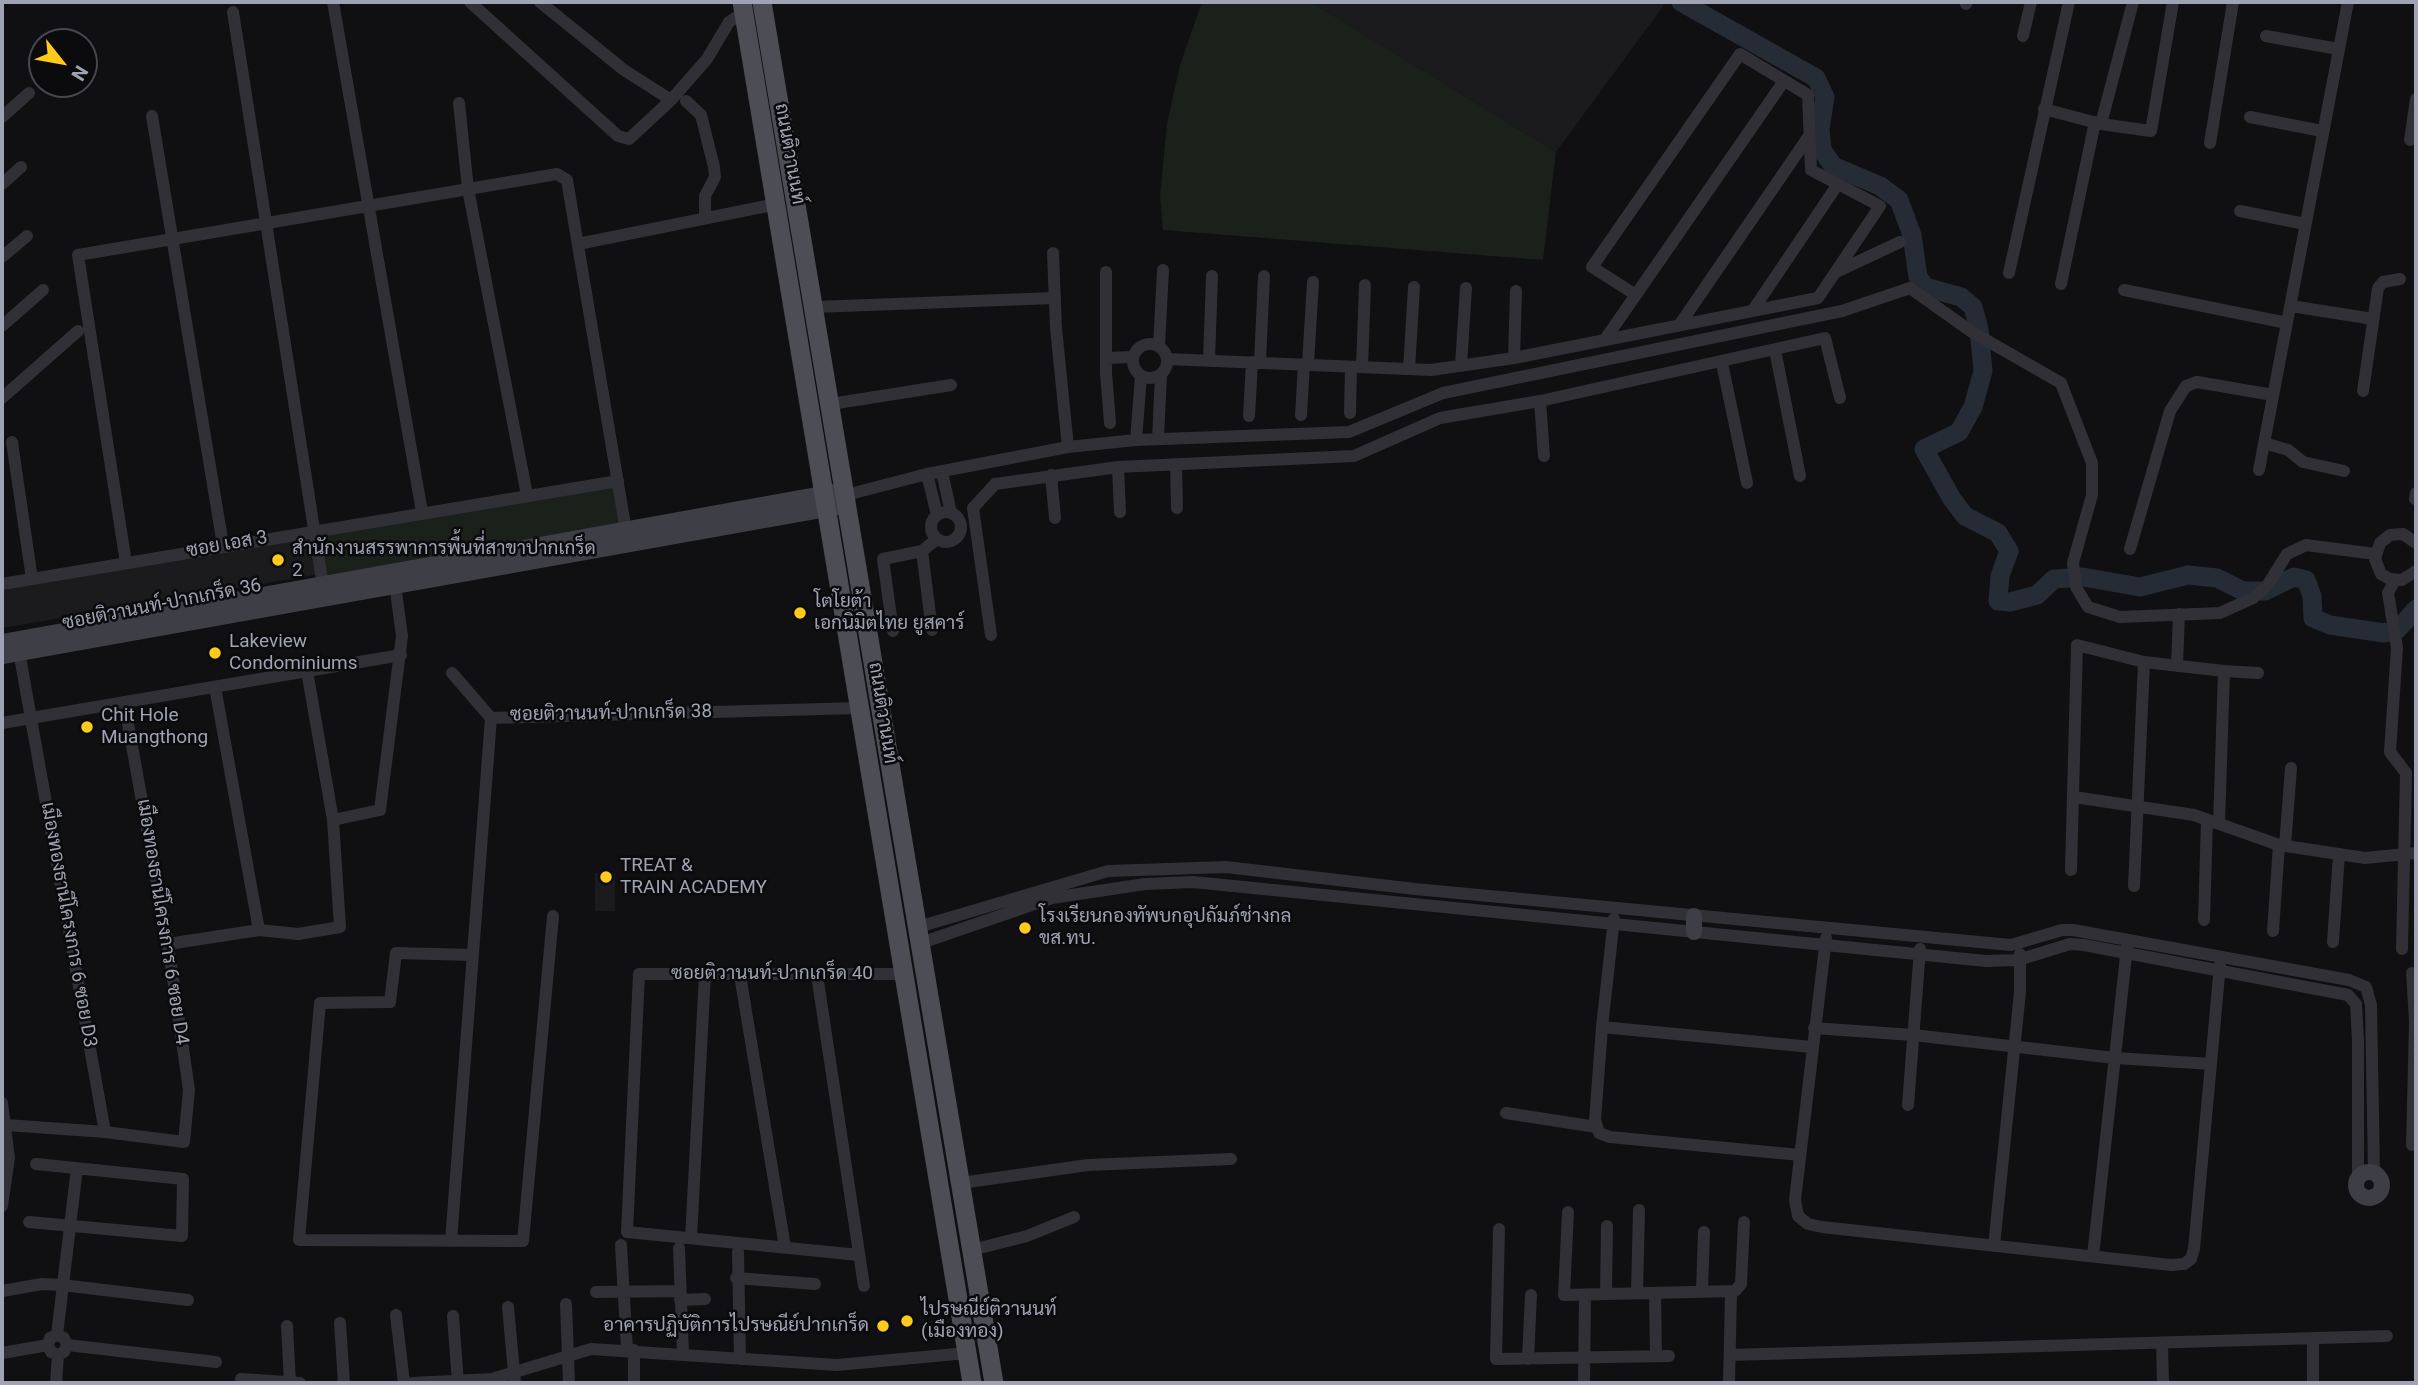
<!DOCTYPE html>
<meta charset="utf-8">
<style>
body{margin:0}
#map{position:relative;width:2418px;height:1385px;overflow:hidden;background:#100f11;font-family:Roboto,sans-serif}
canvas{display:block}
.frame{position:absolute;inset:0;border:4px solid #9fa3b3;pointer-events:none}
.north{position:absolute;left:28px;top:28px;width:70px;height:70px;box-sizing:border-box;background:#0b0a0c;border:2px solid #46474f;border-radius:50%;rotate:121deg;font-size:19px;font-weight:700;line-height:28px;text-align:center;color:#9fa3b3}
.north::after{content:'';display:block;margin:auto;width:24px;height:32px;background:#ffca19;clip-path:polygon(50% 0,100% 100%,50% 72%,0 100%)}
</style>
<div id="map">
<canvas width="2418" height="1385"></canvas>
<div class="frame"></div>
<div class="north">N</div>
</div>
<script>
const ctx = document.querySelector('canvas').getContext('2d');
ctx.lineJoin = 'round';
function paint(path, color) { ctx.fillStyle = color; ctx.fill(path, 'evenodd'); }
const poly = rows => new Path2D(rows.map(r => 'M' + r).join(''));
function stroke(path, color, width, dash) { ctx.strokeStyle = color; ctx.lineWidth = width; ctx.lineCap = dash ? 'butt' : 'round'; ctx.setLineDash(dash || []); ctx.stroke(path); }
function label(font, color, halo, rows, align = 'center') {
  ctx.font = font + ' Roboto,Sarabun,sans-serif'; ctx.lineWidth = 5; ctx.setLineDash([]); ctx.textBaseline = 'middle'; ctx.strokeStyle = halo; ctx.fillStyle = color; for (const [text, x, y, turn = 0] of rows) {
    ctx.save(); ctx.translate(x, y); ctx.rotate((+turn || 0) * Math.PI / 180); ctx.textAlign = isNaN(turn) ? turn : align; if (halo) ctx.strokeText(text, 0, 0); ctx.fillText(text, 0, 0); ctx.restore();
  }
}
paint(poly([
 [1311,2,1660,2,1664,5,1556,152],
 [613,486,620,523,2,628,2,589],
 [595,873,615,873,615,911,595,911]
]), '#1b1b1e');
paint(poly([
 [1202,2,1311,2,1556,152,1543,260,1163,230,1160,196,1167,124,1180,65],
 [618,481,624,526,323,578,315,530]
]), '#1a211b');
stroke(poly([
 [1681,2,1816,78,1825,97,1820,129,1822,150,1833,166,1880,186,1899,200,1912,235,1918,277,1925,287,1961,297,1973,307,1979,329,1983,371,1973,407,1959,432,1924,449,1952,499,1965,516,1998,533,2009,551,2000,576,1998,601,2010,602,2037,595,2054,579,2083,577,2140,587,2188,575,2217,578,2243,591,2265,591,2294,577,2306,580,2312,596,2313,618,2330,625,2384,633,2397,630,2416,609]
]), '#252c35', 19);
stroke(poly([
 [333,2,422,512],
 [470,2,618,136,629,139,671,100,707,59,729,22,744,12],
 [540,2,624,70,671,100],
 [1966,4,1967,2],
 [233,12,324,593],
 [2023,36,2031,2],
 [2266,36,2338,49],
 [686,101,701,115,714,167,715,177,705,196,705,218],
 [459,103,468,189,527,495],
 [2044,109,2101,124,2151,131,2173,2],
 [152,116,223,545],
 [2,117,29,93],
 [2250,117,2322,131],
 [2101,124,2133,2],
 [2410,140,2416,99],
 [2210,143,2233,2],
 [2,184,21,167],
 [2240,211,2305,224],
 [578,244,777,204],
 [1053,253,1056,328,1068,447],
 [2,257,27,236],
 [1106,272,1106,373,1110,423],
 [1836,272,1900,242],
 [2009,273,2069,2],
 [2061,284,2095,122],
 [2124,290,2287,323],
 [2291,306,2373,319],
 [815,307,1055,298],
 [1753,310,1838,184],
 [1680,324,1809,136],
 [2,326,43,290],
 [1606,338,1784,81],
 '1133 361a17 17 0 1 1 34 0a17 17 0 1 1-34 0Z',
 [1159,346,1163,270],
 [1775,350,1800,476],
 [1106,358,1133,357],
 [1514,358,1516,291],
 [1167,359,1431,370,1514,358,1818,298,1880,206,1811,170,1808,95,1740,54,1592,267,1636,295],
 [1209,360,1212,276],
 [1260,362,1264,276],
 [1722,363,1747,483],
 [1308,364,1313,282],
 [1461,365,1466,288],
 [1362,367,1365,285],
 [1409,369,1414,287],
 [2363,391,2378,288,2383,282,2400,279],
 [2,398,78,331],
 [1540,401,1544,456],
 [831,404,951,385],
 [1350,413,1351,367],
 [1301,415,1304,364],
 [1249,416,1252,362],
 [1158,439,1161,374],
 [1136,440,1141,376],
 [12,442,32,579],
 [2264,443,2288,450,2303,462,2344,471],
 [1176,464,1177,508],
 [1118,467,1120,512],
 [2259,470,2348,2],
 [942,472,951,513],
 [927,474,937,515],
 [1051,475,1055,518],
 [846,495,927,474,1068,447,1136,440,1349,432,1443,393,1842,311,1910,288,1972,332,2061,383,2092,463,2092,495,2073,563,2076,587,2088,607,2120,617,2220,613,2253,598,2267,586,2287,554,2306,545,2375,554],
 [2415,499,2416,493],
 '931 527a15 15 0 1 1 30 0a15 15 0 1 1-30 0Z',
 [2416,543,2403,534,2390,535,2380,543,2375,559,2381,574,2390,579,2402,580,2416,571],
 [2130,549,2170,411,2186,386,2197,382,2273,395],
 [922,551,932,630],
 [126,563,78,255,557,174,567,180,627,537],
 [2395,580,2388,593,2397,648,2390,752,2406,773,2402,949],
 [2,584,618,481],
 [893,631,883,559,922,551,937,539],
 [991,635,973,508,995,484,1118,467,1354,456,1440,418,1540,401,1825,338,1840,398],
 [18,646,105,1132],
 [2177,666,2179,614],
 [2224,671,2258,673],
 [452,673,491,718],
 [215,687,259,930],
 [2,723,401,655],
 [2074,797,2194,815,2279,845,2365,858,2416,853],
 [333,820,380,810,402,636,394,577],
 [2285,846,2291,768],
 [2071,870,2077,645,2144,662,2224,671,2219,824],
 [2134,886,2144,662],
 [1614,919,1602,1027,1595,1120,1599,1133,1610,1137,1800,1155],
 [2204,920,2207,820],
 [918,927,1108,871,1226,867,1415,889,2011,945,2062,930,2073,930,2349,980,2366,987,2371,1005,2374,1173],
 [2273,931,2279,845],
 [1826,938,1795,1200,1798,1216,1808,1224,1822,1227,2171,1265,2184,1264,2191,1259,2194,1249,2220,965],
 [2333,942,2339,854],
 [921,943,1052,898,1145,884,1193,882,1986,961,2018,960,2070,944,2084,945,2348,995,2356,1004,2358,1041,2358,1176],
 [168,944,259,930,298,934,340,927,333,820,307,671],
 [472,955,396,953,390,1002,320,1003,299,1240,523,1241,553,916],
 [2412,973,2415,1021,2412,1145],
 [740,975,785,1247],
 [817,975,864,1286],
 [1602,1027,1812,1047],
 [1814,1028,1913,1035,2115,1058,2211,1064],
 [2,1103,9,1158,2,1206],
 [1908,1105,1920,949],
 [1506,1113,1596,1127],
 [6,1125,105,1132,184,1142,189,1090,168,944,124,702],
 [961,1183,1088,1165,1231,1159],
 [1568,1212,1564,1295,1735,1291,1741,1284,1744,1222],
 [29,1222,182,1236,183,1179,36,1164],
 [1499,1229,1496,1359,1669,1356],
 [691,1238,705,974],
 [451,1241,491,718,859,708],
 [621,1245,627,1349],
 [1994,1246,2020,992,2020,954],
 [679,1248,683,1354],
 [972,1250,1027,1236,1074,1217],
 [738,1252,740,1359],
 [859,1255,627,1232,639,974,904,974],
 [2093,1256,2127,947],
 [736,1278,815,1284],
 [2,1291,42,1284,62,1285,188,1300],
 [1702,1291,1704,1232],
 [596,1292,680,1291],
 [1637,1293,1639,1210],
 [1655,1293,1656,1356],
 [1606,1294,1607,1226],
 [680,1300,705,1299],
 [566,1304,569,1383],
 [508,1307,515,1383],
 [396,1315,404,1383],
 [453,1316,458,1383],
 [340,1323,344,1383],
 [287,1326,290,1383],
 [57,1335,77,1168],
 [2313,1339,2313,1383],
 [2162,1344,2163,1383],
 [67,1345,216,1362],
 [634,1350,634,1383],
 [2,1353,48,1345,50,1338,57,1335,64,1338,67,1345,64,1352,58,1355,51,1352,48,1345],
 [1730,1355,2387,1336],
 [1528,1359,1531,1295],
 [241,1379,300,1383],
 [56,1383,58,1355],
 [412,1383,492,1379,591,1349,837,1365,967,1353],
 [1584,1383,1585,1295],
 [1729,1383,1731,1292]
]), '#303036', 12);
stroke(poly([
 [2,642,833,492],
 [2,656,837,507],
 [1694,932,1694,916],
 '2356 1185a13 13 0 1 1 26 0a13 13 0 1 1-26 0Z'
]), '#3e3f46', 16);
stroke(poly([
 [742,2,972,1383],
 [762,2,994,1383]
]), '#4c4d55', 19);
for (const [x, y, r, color] of [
 [278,560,7,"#ffca19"],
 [800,613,7,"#ffca19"],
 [215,653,7,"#ffca19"],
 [87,727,7,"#ffca19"],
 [606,877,7,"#ffca19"],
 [1025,928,7,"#ffca19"],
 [907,1321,7,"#ffca19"],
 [883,1326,7,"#ffca19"]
]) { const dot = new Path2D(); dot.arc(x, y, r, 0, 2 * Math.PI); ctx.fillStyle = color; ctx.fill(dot); stroke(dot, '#0b0a0c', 2.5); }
label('19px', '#9fa3b3', '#0b0a0c', [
 ["ถนนติวานนท์",789,154,80],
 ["ซอย เอส 3",227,545,-10],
 ["ซอยติวานนท์-ปากเกร็ด 36",162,605,-11],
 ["ถนนติวานนท์",882,713,81],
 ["ซอยติวานนท์-ปากเกร็ด 38",611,714,-1],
 ["เมืองทองธานีโครงการ 6 ซอย D4",162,922,81],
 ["เมืองทองธานีโครงการ 6 ซอย D3",68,925,80],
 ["ซอยติวานนท์-ปากเกร็ด 40",772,974]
]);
label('19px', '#9fa3b3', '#0b0a0c', [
 ["สำนักงานสรรพาการพื้นที่สาขาปากเกร็ด",292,549],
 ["2",292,571],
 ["โตโยต้า",814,602],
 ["เอกนิมิตไทย ยูสคาร์",814,624],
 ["Lakeview",229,642],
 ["Condominiums",229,664],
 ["Chit Hole",101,716],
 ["Muangthong",101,738],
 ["TREAT &",620,866],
 ["TRAIN ACADEMY",620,888],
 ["โรงเรียนกองทัพบกอุปถัมภ์ช่างกล",1039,917],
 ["ขส.ทบ.",1039,939],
 ["ไปรษณีย์ติวานนท์",921,1310],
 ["(เมืองทอง)",921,1332],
 ["อาคารปฏิบัติการไปรษณีย์ปากเกร็ด",869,1326,"right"]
], 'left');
</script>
